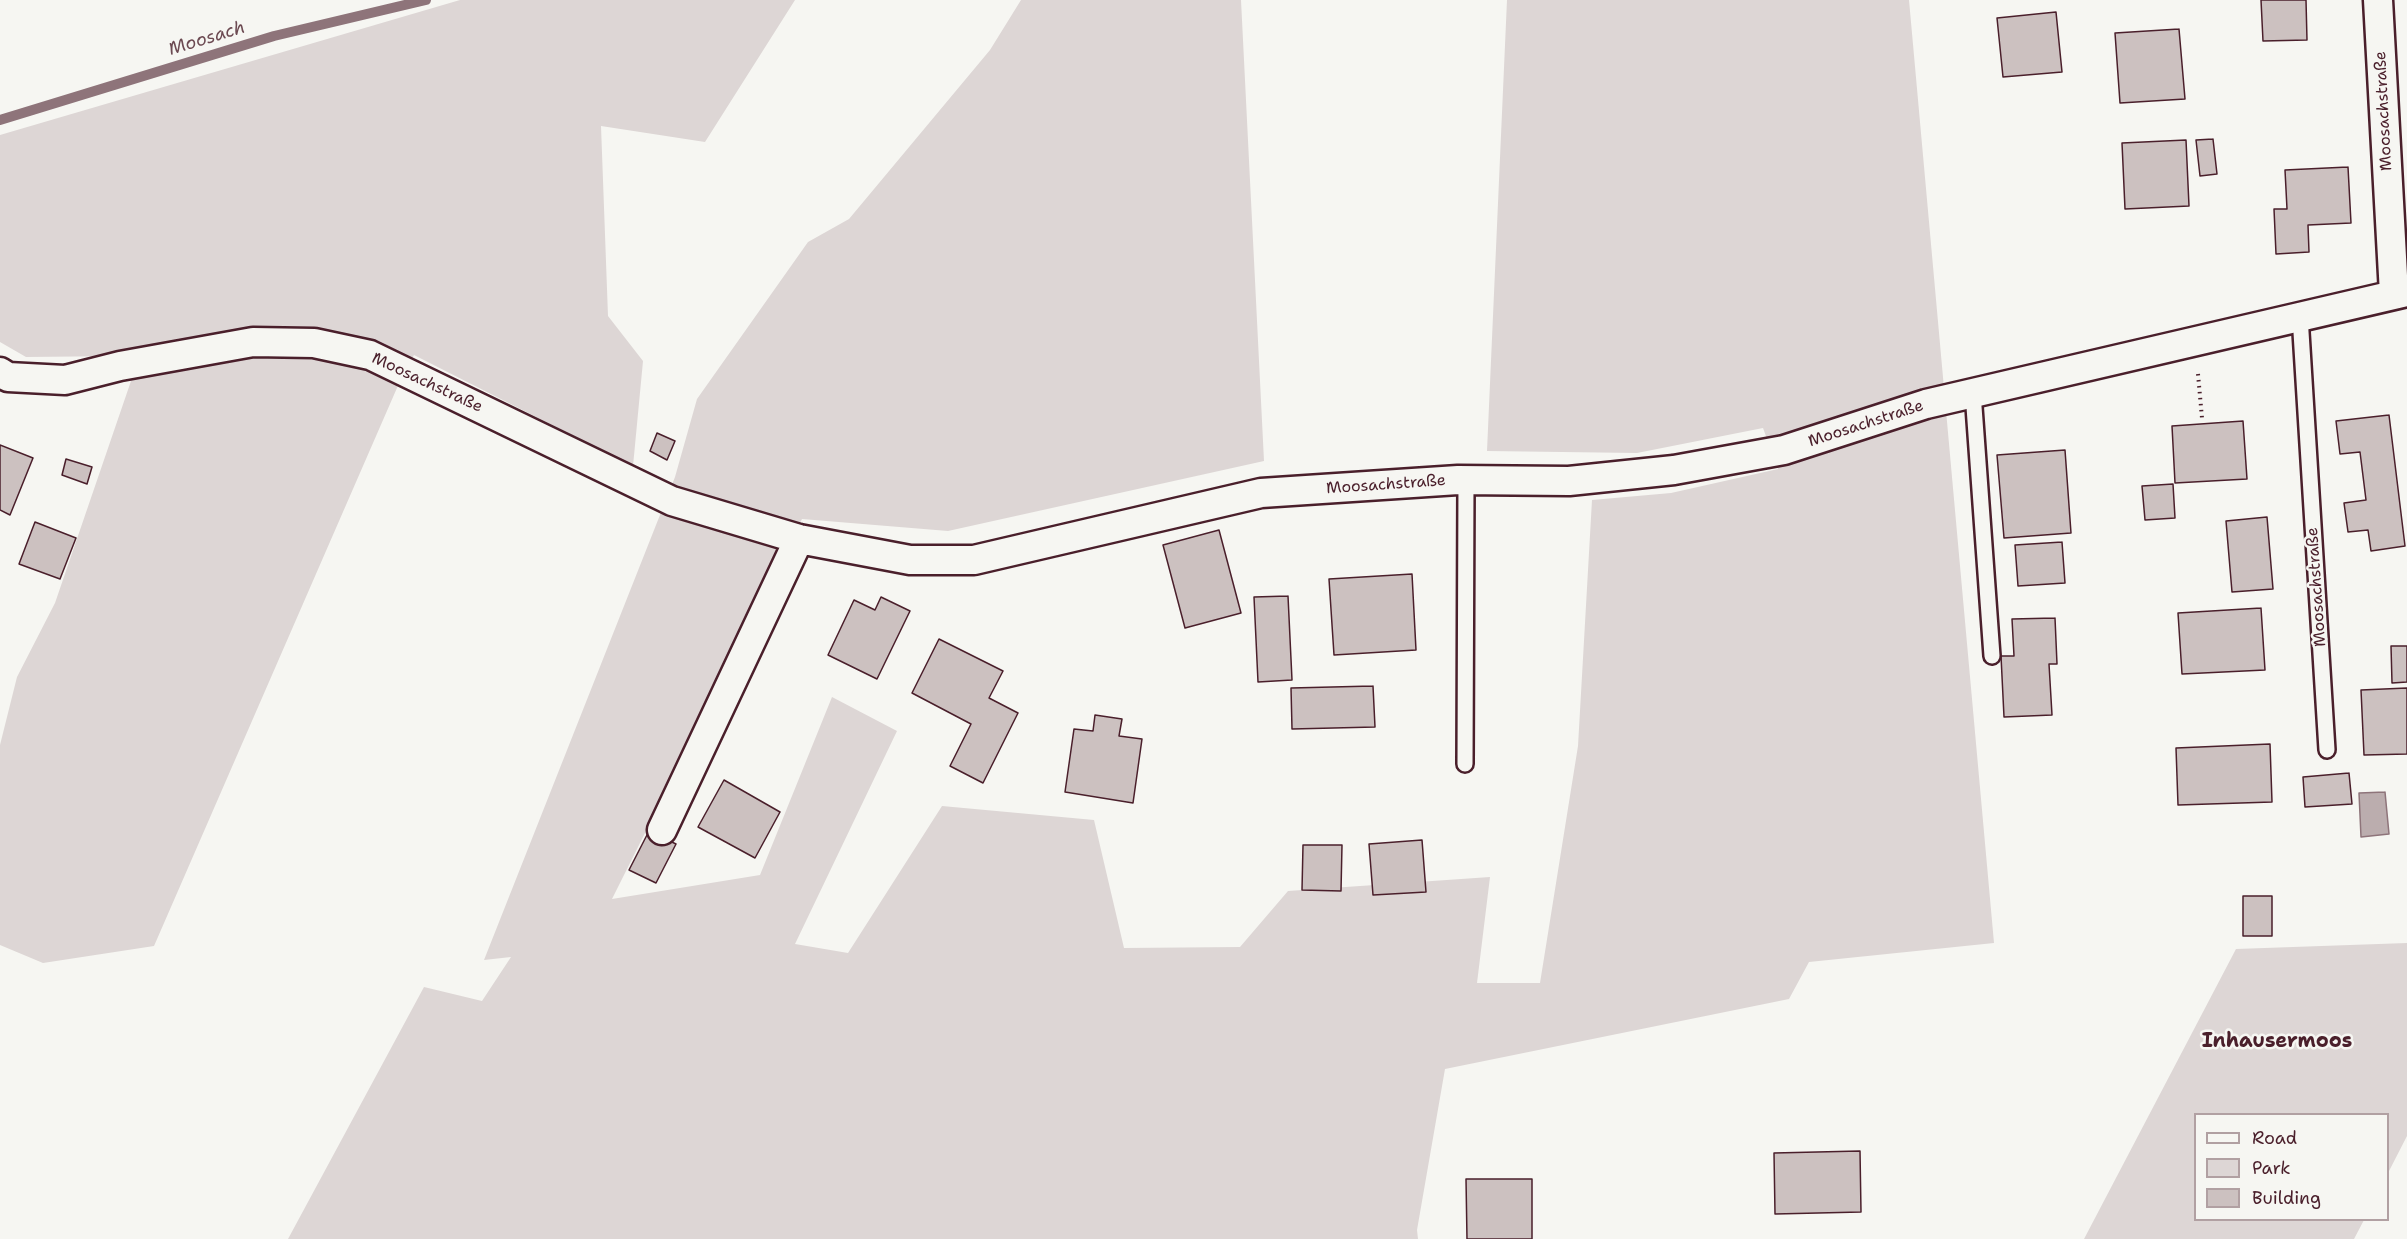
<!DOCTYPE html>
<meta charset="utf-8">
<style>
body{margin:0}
#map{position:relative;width:2407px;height:1239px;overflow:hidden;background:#f6f6f2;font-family:"Shantell Sans",sans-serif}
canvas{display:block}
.legend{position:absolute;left:2194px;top:1113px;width:195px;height:108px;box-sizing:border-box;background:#f6f6f2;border:2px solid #b1a0a2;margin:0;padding:8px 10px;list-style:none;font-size:18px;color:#4a1f2b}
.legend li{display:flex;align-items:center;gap:12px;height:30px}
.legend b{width:30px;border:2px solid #b1a0a2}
</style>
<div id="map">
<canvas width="2407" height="1239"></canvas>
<ul class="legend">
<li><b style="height:8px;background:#f6f6f2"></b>Road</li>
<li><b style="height:16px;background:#ddd6d5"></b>Park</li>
<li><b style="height:16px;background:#ccc1c0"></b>Building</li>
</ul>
</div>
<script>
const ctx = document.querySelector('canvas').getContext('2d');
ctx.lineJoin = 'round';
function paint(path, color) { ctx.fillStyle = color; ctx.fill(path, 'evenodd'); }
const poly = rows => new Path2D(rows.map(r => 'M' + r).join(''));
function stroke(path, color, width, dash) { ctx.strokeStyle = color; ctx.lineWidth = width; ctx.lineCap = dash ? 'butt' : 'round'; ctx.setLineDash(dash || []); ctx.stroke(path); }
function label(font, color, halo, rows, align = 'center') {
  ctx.font = font + ' "Shantell Sans",sans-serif'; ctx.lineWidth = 5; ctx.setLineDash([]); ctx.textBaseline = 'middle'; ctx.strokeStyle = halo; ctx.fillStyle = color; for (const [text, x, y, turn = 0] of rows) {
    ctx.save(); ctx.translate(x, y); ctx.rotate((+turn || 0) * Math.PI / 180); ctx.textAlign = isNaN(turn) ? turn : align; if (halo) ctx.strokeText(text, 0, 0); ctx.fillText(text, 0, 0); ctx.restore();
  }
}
paint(poly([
 [460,0,795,0,705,142,601,126,608,316,643,361,633,466,414,355,400,381,154,946,43,963,0,945,0,745,17,677,55,603,131,381,125,356,26,357,0,342,0,135],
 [1021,0,1241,0,1264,461,948,531,802,519,612,899,760,875,832,697,897,731,795,944,848,953,942,806,1094,820,1124,948,1240,947,1288,891,1490,877,1477,983,1540,983,1578,746,1592,500,1671,493,1778,469,1763,428,1637,453,1487,451,1507,0,1909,0,1994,943,1809,962,1789,999,1445,1069,1417,1230,1418,1239,288,1239,424,987,482,1001,511,957,484,960,675,477,697,399,808,242,849,219,990,50],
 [2407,943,2407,1136,2388,1173,2388,1114,2196,1114,2196,1220,2364,1220,2354,1239,2084,1239,2236,949]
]), '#ddd6d5');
const water = poly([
 [2385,792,2389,834,2361,837,2359,793,2385,792]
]);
paint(water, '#bbadae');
stroke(water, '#8e747a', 1.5);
stroke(poly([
 [0,120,274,36,426,0]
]), '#8e747a', 10);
const building = poly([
 [2261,0,2306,0,2307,40,2263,41,2261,0],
 [2056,12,2062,72,2003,77,1997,18,2056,12],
 [2179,29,2185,99,2120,103,2115,33,2179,29],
 [2213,139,2217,174,2200,176,2196,140,2213,139],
 [2186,140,2189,206,2125,209,2122,143,2186,140],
 [2348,167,2351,223,2308,225,2309,252,2276,254,2274,209,2287,209,2285,170,2348,167],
 [2389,415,2405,546,2371,551,2368,530,2348,532,2344,503,2366,500,2360,452,2340,454,2336,421,2389,415],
 [2243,421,2247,479,2175,483,2172,426,2243,421],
 [657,433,675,441,667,460,650,451,657,433],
 [0,445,33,458,10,515,0,510,0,445],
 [2065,450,2071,533,2004,538,1997,455,2065,450],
 [66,459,92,467,87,484,62,475,66,459],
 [2173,484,2175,518,2145,520,2142,486,2173,484],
 [2267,517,2273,589,2232,592,2226,521,2267,517],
 [35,522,76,538,60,579,19,564,35,522],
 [1219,530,1241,613,1185,628,1163,545,1219,530],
 [2062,542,2065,583,2018,586,2015,545,2062,542],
 [1412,574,1416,650,1334,655,1329,579,1412,574],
 [1288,596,1292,680,1258,682,1254,597,1288,596],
 [881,597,910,611,877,679,828,655,854,600,875,610,881,597],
 [2261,608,2265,670,2182,674,2178,613,2261,608],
 [2055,618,2057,664,2049,664,2052,715,2004,717,2001,656,2014,656,2012,619,2055,618],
 [939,639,1003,671,989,698,1018,713,983,783,950,766,971,724,912,693,939,639],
 [2391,646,2407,646,2407,682,2392,683,2391,646],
 [1373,686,1375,727,1292,729,1291,688,1373,686],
 [2407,688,2407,754,2364,755,2361,690,2407,688],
 [1095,715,1122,719,1119,736,1142,739,1133,803,1065,792,1074,729,1093,731,1095,715],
 [2270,744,2272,802,2178,805,2176,748,2270,744],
 [2349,773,2352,804,2305,807,2303,777,2349,773],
 [724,780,780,812,755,858,698,827,724,780],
 [649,831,676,844,656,883,629,870,649,831],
 [1422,840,1426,892,1373,895,1369,844,1422,840],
 [1303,845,1342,845,1341,891,1302,890,1303,845],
 [2243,896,2272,896,2272,936,2243,936,2243,896],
 [1860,1151,1861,1212,1775,1214,1774,1153,1860,1151],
 [1466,1179,1532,1179,1532,1239,1467,1239,1466,1179]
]);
paint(building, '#ccc1c0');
stroke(building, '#4a1f2b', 1.5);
const lane = poly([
 [2300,316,2327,750],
 [1973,393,1992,656],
 [1465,764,1466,480]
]);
const street = poly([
 [2378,0,2394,294],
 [0,372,8,377,65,380,120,366,253,342,314,343,370,355,672,501,799,539,910,560,974,560,1261,493,1458,480,1569,481,1674,470,1784,450,1926,404,2407,292],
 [662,830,799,539]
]);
stroke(lane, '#4a1f2b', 20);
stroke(street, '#4a1f2b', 33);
stroke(poly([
 [2198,374,2202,418]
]), '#4a1f2b', 4, [1.5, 4.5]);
stroke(lane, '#f6f6f2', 15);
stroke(street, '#f6f6f2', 28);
label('16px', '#4a1f2b', '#f6f6f2', [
 ["Moosachstraße",2384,111,-93],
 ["Moosachstraße",427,383,25],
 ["Moosachstraße",1866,424,-18],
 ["Moosachstraße",1386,485,-4],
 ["Moosachstraße",2317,587,-94]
]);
label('italic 18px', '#6c4a52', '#f6f6f2', [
 ["Moosach",207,39,-17]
]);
label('bold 20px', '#4a1f2b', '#f6f6f2', [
 ["Inhausermoos",2277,1042]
]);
</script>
